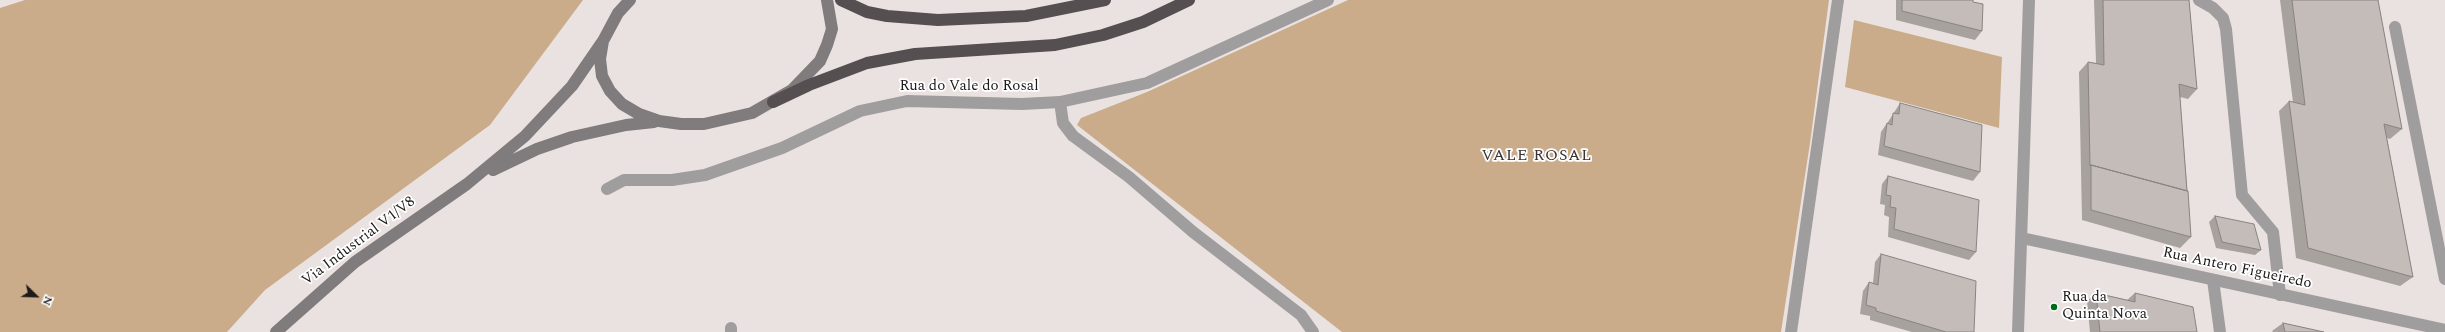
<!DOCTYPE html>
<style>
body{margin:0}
#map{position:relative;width:2445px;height:332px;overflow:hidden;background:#eae2e1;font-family:Spectral,serif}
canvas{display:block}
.north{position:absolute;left:16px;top:276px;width:40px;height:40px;-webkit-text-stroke:3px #fff;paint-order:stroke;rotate:113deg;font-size:11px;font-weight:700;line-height:16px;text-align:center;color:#1d1a1a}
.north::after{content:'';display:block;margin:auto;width:14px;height:18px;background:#1d1a1a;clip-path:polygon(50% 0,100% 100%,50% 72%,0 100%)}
</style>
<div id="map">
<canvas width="2445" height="332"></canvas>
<div class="north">N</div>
</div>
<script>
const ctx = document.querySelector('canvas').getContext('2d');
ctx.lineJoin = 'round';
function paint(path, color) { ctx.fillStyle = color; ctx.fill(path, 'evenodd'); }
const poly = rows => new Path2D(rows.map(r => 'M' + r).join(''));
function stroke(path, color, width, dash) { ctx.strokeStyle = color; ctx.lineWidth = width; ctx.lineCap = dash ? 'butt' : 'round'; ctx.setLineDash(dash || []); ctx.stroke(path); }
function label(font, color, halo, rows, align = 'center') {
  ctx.font = font + ' Spectral,serif'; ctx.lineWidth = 3.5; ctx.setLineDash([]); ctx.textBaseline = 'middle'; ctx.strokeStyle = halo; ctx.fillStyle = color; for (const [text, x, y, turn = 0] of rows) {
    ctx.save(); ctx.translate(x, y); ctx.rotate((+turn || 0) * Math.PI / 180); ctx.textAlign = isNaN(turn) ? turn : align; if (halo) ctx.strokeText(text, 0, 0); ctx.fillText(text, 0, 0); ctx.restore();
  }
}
paint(poly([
 [25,0,583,0,490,125,265,290,227,332,0,332,0,8],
 [1348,0,1829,0,1810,143,1781,332,1342,332,1077,125,1081,118,1147,92],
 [1854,20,2002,57,1999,128,1845,87]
]), '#caac8a');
stroke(poly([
 [2199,0,2213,8,2223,18,2226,29,2242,195,2273,232,2280,295],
 [1060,102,1063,123,1073,136,1129,177,1193,232,1301,315,1313,332],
 [731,328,731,332]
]), '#a09d9e', 12);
stroke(poly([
 [2395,27,2445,279],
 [607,189,624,180,672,180,705,175,782,148,860,111,907,101,1022,104,1060,102,1147,83,1328,0],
 [2022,238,2445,330],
 [2213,280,2220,332],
 [1791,332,1838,0],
 [2018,332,2029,0]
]), '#a09d9e', 12);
stroke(poly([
 [630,0,618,13,603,41,600,59,602,76,610,91,622,104,639,114,659,121,681,124,704,124,752,113,792,90,820,61,827,45,832,29,827,0],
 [493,170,537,149,572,137,626,125,654,122],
 [276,332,355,262,467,184,525,136,572,86,603,41]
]), '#807b7d', 12);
stroke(poly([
 [841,0,867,12,887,16,938,20,1026,16,1105,0],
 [773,102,809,85,867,63,915,54,1055,45,1103,35,1143,22,1189,0]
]), '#554f51', 12);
paint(poly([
 [1896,0,1973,0,1973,2,1982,31,1975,40,1896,20],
 [2094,0,2189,0,2197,89,2188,99,2180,97,2191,237,2180,248,2082,220,2079,72,2088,62,2096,63],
 [2280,0,2378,0,2402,129,2390,139,2387,138,2413,277,2400,286,2296,258,2279,111,2289,101,2293,102],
 [1900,103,1980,172,1973,181,1878,155,1881,132,1887,123,1887,124,1888,122],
 [1888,176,1976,252,1969,260,1888,237,1889,217,1884,215,1885,205,1880,204,1882,184],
 [2215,216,2261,250,2255,255,2216,248,2209,222],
 [1881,254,1974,332,1912,332,1870,320,1870,316,1860,314,1863,291,1869,282,1873,283,1875,262],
 [2096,293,2127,300,2135,293,2197,332,2090,332,2087,301],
 [2283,323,2324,332,2273,332,2272,331]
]), '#a8a29f');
const building = poly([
 [1902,0,1973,0,1973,2,1983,4,1982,31,1902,11,1902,0],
 [2103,0,2189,0,2197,89,2179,84,2187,191,2091,165,2090,166,2088,62,2104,65,2103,0],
 [2292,0,2378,0,2402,129,2384,124,2413,277,2308,248,2289,101,2305,105,2292,0],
 [1900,103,1982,125,1980,172,1884,146,1887,123,1892,125,1893,113,1899,114,1900,103],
 [2091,165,2188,191,2191,237,2091,210,2091,165],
 [1888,176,1979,200,1976,252,1894,229,1896,208,1890,207,1891,196,1886,195,1888,176],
 [2215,216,2254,224,2261,250,2222,242,2215,216],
 [1881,254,1976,281,1974,332,1946,332,1876,311,1876,308,1866,305,1869,282,1878,285,1881,254],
 [2096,293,2135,302,2135,293,2193,307,2197,332,2100,332,2096,293],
 [2283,323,2324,332,2285,332,2283,323]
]);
paint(building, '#c3bcb9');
stroke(building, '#888482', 1);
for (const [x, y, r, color] of [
 [2054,307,4,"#006b1a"]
]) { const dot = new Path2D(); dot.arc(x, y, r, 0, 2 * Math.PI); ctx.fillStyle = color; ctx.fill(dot); stroke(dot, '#fff', 1.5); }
label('15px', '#1d1a1a', '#fff', [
 ["Rua do Vale do Rosal",969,87],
 ["Via Industrial V1/V8",359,242,-37],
 ["Rua Antero Figueiredo",2237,269,12]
]);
label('15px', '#1d1a1a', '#fff', [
 ["Rua da",2062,298],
 ["Quinta Nova",2062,315]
], 'left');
ctx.letterSpacing = '1px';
label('16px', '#373131', '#fff', [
 ["VALE ROSAL",1537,157]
]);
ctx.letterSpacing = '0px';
</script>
